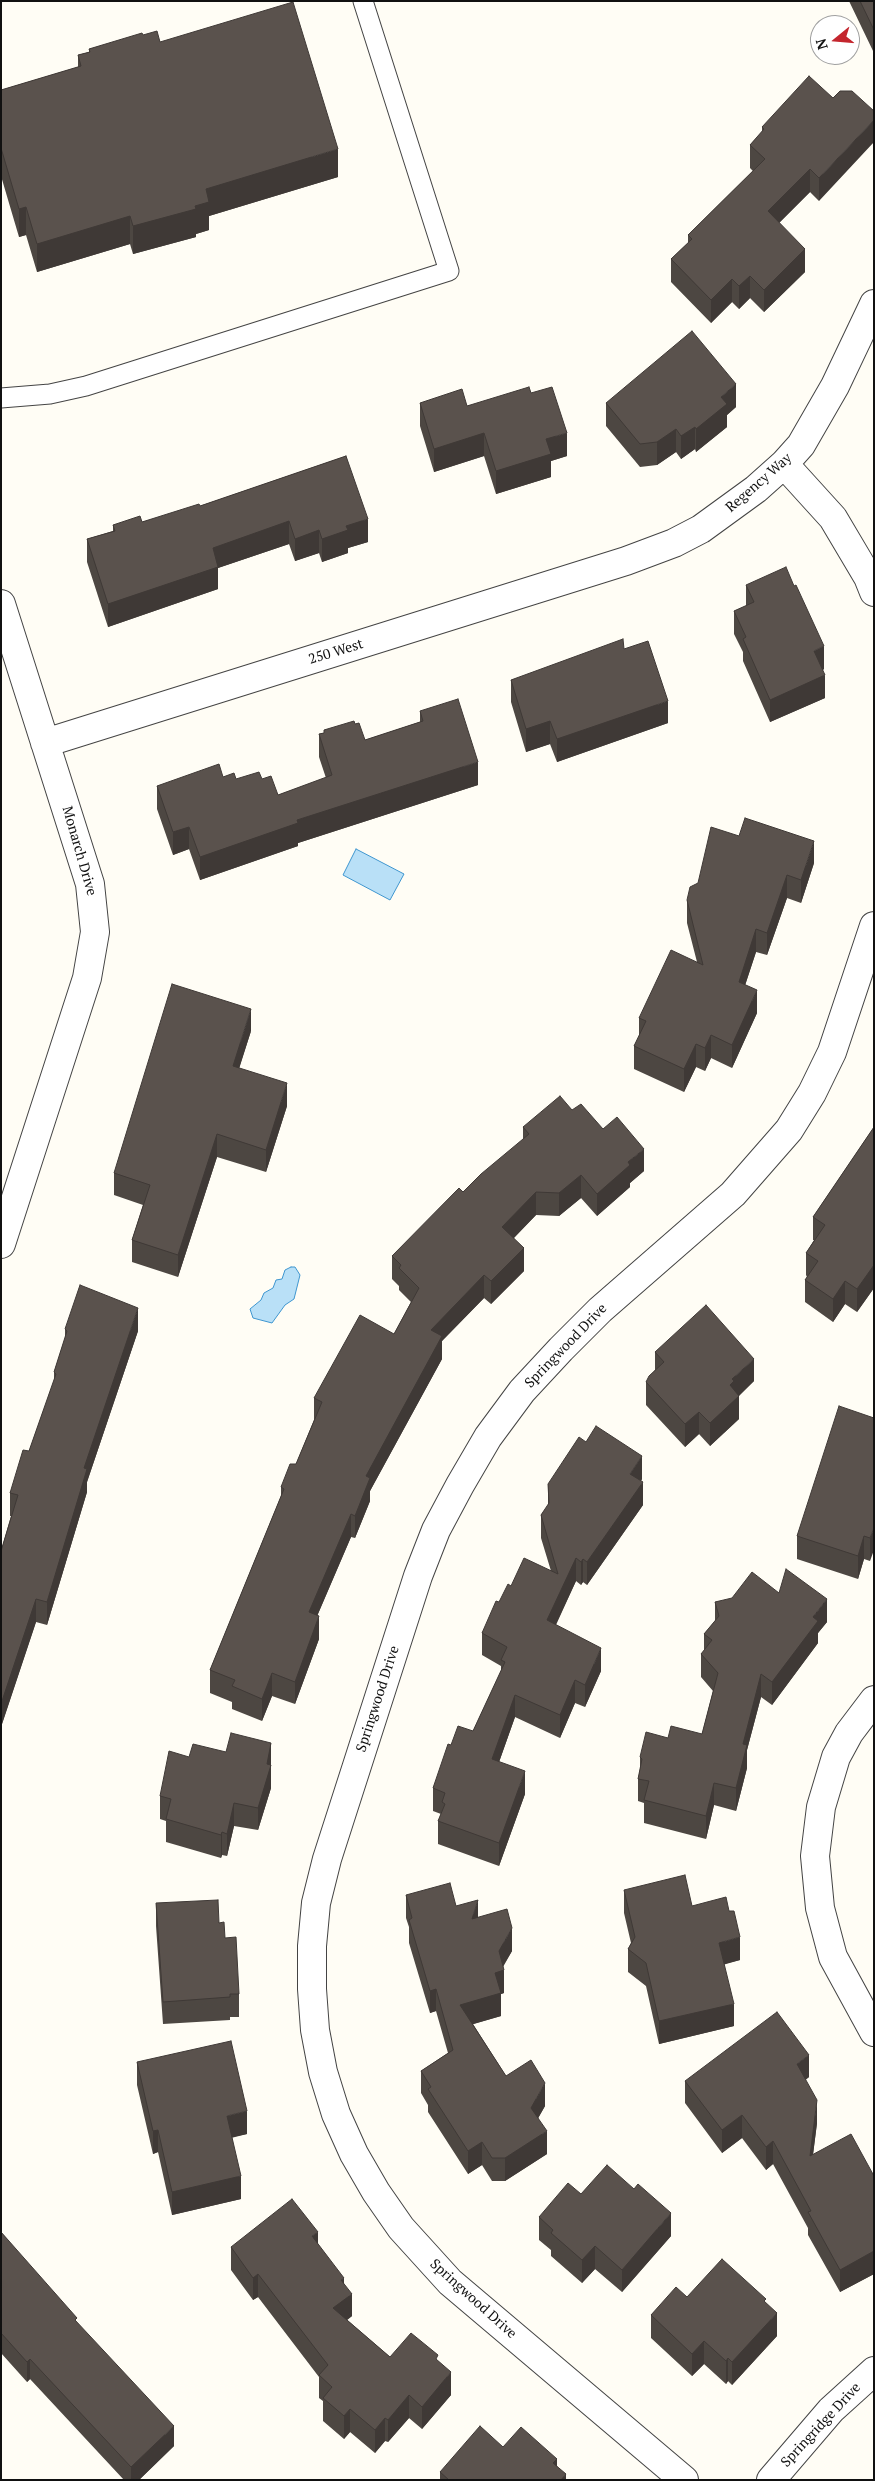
<!DOCTYPE html>
<style>
body{margin:0}
#map{position:relative;width:875px;height:2481px;overflow:hidden;background:#fffdf5;font-family:"PT Serif",serif}
canvas{display:block}
.frame{position:absolute;inset:0;border:2px solid #111;pointer-events:none}
.north{position:absolute;left:810px;top:15px;width:50px;height:50px;box-sizing:border-box;background:#fff;border:1px solid #a0a0a0;border-radius:50%;rotate:253deg;font-size:14px;font-weight:700;line-height:20px;text-align:center;color:#111}
.north::after{content:'';display:block;margin:auto;width:18px;height:22px;background:#c4262e;clip-path:polygon(50% 0,100% 100%,50% 72%,0 100%)}
</style>
<div id="map">
<canvas width="875" height="2481"></canvas>
<div class="frame"></div>
<div class="north">N</div>
</div>
<script>
const ctx = document.querySelector('canvas').getContext('2d');
ctx.lineJoin = 'round';
function paint(path, color) { ctx.fillStyle = color; ctx.fill(path, 'evenodd'); }
const poly = rows => new Path2D(rows.map(r => 'M' + r).join(''));
function stroke(path, color, width, dash) { ctx.strokeStyle = color; ctx.lineWidth = width; ctx.lineCap = dash ? 'butt' : 'round'; ctx.setLineDash(dash || []); ctx.stroke(path); }
function label(font, color, halo, rows, align = 'center') {
  ctx.font = font + ' "PT Serif",serif'; ctx.lineWidth = 5; ctx.setLineDash([]); ctx.textBaseline = 'middle'; ctx.strokeStyle = halo; ctx.fillStyle = color; for (const [text, x, y, turn = 0] of rows) {
    ctx.save(); ctx.translate(x, y); ctx.rotate((+turn || 0) * Math.PI / 180); ctx.textAlign = isNaN(turn) ? turn : align; if (halo) ctx.strokeText(text, 0, 0); ctx.fillText(text, 0, 0); ctx.restore();
  }
}
const water = poly([
 [356,849,404,874,390,900,343,875,356,849],
 [291,1267,295,1267,300,1275,294,1299,285,1305,272,1323,253,1318,250,1309,261,1300,264,1293,273,1288,276,1280,282,1279,285,1270,291,1267]
]);
paint(water, '#b9e0f7');
stroke(water, '#3f96cf', 1);
const service = poly([
 [1,398,50,394,86,386,449,271,363,1]
]);
const minor = poly([
 [784,464,833,518,868,577,874,592],
 [1,604,90,884,95,932,87,978,1,1244],
 [45,743,626,561,674,543,701,529,756,489,784,464,801,445,835,386,874,304],
 [874,1700,849,1733,836,1757,821,1807,815,1856,820,1908,833,1957,874,2032],
 [684,2480,450,2282,401,2228,376,2192,354,2154,336,2114,323,2072,315,2030,312,1989,312,1946,316,1903,327,1859,418,1576,436,1530,460,1485,488,1437,522,1391,561,1349,600,1310,733,1194,789,1130,812,1093,832,1052,874,926],
 [771,2480,831,2410,874,2371]
]);
stroke(service, '#444', 21);
stroke(minor, '#444', 30);
stroke(service, '#fff', 19);
stroke(minor, '#fff', 28);
paint(poly([
 [849,1,874,1,874,53],
 [143,35,160,42,338,177,209,216,209,230,196,234,196,237,133,254,130,244,37,272,26,235,19,237,1,176,1,90,78,67,78,55,89,52,89,49],
 [833,98,819,201,810,192,779,223,805,272,764,312,750,298,739,309,732,302,711,323,671,282,671,259,688,243,688,235,753,171,750,168,750,145,762,132,762,127],
 [531,393,567,456,551,461,551,477,496,494,484,456,434,472,420,426,420,403,467,406],
 [606,403,736,407,727,415,727,427,696,452,695,449,681,459,676,452,657,465,640,467,606,426],
 [346,456,368,542,348,548,348,553,322,562,319,553,295,561,289,544,218,568,218,589,108,627,87,562,87,539,113,531,113,525,142,522,200,506],
 [746,585,824,669,823,670,825,698,770,722,743,661,743,652,734,634,734,611,746,606],
 [624,649,668,723,557,762,550,744,526,752,511,702,511,680],
 [420,711,478,785,298,843,298,846,200,880,189,849,173,855,157,809,157,786,223,777,236,779,262,779,278,795,326,778,319,757,319,734,324,733,324,730,355,724,365,740,420,722],
 [814,863,801,903,787,898,767,955,756,952,745,985,757,1013,732,1068,711,1058,705,1071,696,1067,684,1092,634,1069,634,1046,639,1036,639,1018,697,962,687,923,687,900],
 [251,1031,239,1068,287,1106,266,1172,217,1157,178,1277,132,1262,132,1240,143,1205,114,1195,114,1173],
 [572,1110,603,1129,644,1171,630,1183,630,1187,597,1216,581,1198,559,1216,536,1215,514,1238,524,1271,491,1304,484,1298,442,1341,442,1359,370,1491,370,1501,355,1538,351,1537,317,1616,319,1639,295,1704,272,1696,262,1721,232,1709,232,1702,210,1693,210,1670,281,1496,281,1487,296,1464,314,1420,314,1398,394,1334,411,1302,399,1290,399,1286,392,1279,392,1256,463,1192,523,1140,523,1127],
 [874,1127,874,1288,857,1312,845,1304,833,1322,805,1302,805,1280,807,1277,806,1275,806,1253,814,1240,813,1240,813,1217],
 [65,1329,138,1331,87,1482,87,1492,47,1625,36,1622,1,1727,1,1551,11,1516,10,1516,10,1493,29,1451,54,1381,54,1372,65,1338],
 [655,1352,754,1381,739,1396,739,1419,710,1446,699,1434,685,1447,646,1405,646,1382,655,1370],
 [874,1418,870,1561,864,1559,858,1579,797,1559,797,1536],
 [642,1479,641,1481,643,1505,587,1585,583,1582,581,1585,576,1581,556,1625,601,1671,585,1707,575,1703,560,1738,515,1717,499,1762,525,1794,499,1866,438,1844,438,1821,441,1814,433,1811,433,1788,451,1745,473,1731,501,1671,501,1666,482,1655,482,1633,499,1602,511,1586,551,1571,541,1538,541,1515,548,1506,548,1484],
 [779,1593,827,1622,818,1633,818,1643,772,1705,761,1697,747,1750,747,1768,736,1811,714,1805,706,1839,644,1823,644,1803,638,1801,638,1779,640,1769,640,1757,668,1738,702,1734,713,1691,701,1677,701,1654,704,1651,704,1634,715,1621,715,1602],
 [271,1743,271,1788,258,1830,234,1826,227,1856,222,1855,221,1858,166,1842,166,1821,160,1819,160,1796,189,1757,226,1752],
 [624,1890,692,1906,740,1960,724,1964,734,2026,659,2044,646,1986,628,1972,628,1949,631,1943,624,1913],
 [406,1895,456,1906,478,1917,512,1951,503,1967,504,1993,501,1994,501,2016,473,2024,506,2076,545,2106,538,2118,547,2154,505,2181,492,2181,482,2165,468,2174,428,2112,428,2105,421,2093,421,2071,448,2053,436,2011,430,2013,409,1943,409,1927,406,1918],
 [156,1903,219,1923,225,1938,239,1994,239,2017,230,2017,230,2020,163,2024,156,1926],
 [137,2062,247,2134,232,2137,241,2199,172,2215,158,2152,153,2154,137,2085],
 [809,2077,805,2080,817,2123,813,2154,874,2176,874,2274,840,2292,808,2235,808,2228,773,2164,766,2170,742,2138,722,2153,685,2103,685,2081],
 [581,2194,671,2236,622,2292,595,2269,582,2283,551,2256,551,2250,539,2240,539,2217],
 [1,2232,77,2323,174,2446,139,2480,124,2480,30,2379,27,2382,1,2353],
 [318,2244,344,2284,352,2316,347,2320,390,2357,438,2361,451,2395,422,2429,409,2418,388,2442,385,2441,375,2453,350,2432,344,2439,323,2421,323,2401,319,2398,319,2377,258,2297,253,2300,231,2270,231,2247],
 [687,2297,766,2304,777,2336,732,2385,728,2381,726,2384,704,2364,692,2376,651,2338,651,2315],
 [503,2447,557,2466,566,2480,440,2480,440,2472]
]), '#4d4742');
paint(poly([
 [874,120,874,142,819,201,819,178],
 [338,149,338,177,209,216,209,230,196,234,196,237,133,254,133,226,195,206,206,189],
 [810,169,810,192,768,234,768,211],
 [26,207,26,235,19,237,19,209],
 [130,216,130,244,37,272,37,244],
 [805,249,805,272,764,312,764,290],
 [750,276,750,298,739,309,739,286],
 [732,279,732,302,711,323,711,300],
 [736,384,736,407,727,415,727,427,696,452,696,429,721,397],
 [695,427,695,449,681,459,681,436],
 [676,429,676,452,657,465,657,442],
 [484,433,484,456,434,472,434,449],
 [567,433,567,456,551,461,551,477,496,494,496,471,546,439],
 [368,519,368,542,348,548,348,553,322,562,322,539,346,526],
 [289,521,289,544,218,568,218,589,108,627,108,604,213,548],
 [319,530,319,553,295,561,295,539],
 [824,646,824,669,814,674,814,651],
 [825,675,825,698,770,722,770,700],
 [668,701,668,723,557,762,557,739],
 [550,721,550,744,526,752,526,729],
 [478,762,478,785,298,843,298,846,200,880,200,857,297,820],
 [189,827,189,849,173,855,173,832],
 [814,841,814,863,801,903,801,880],
 [787,875,787,898,767,955,767,933],
 [756,929,756,952,739,1004,739,982],
 [757,990,757,1013,732,1068,732,1045],
 [251,1009,251,1031,233,1088,233,1066],
 [711,1035,711,1058,705,1071,705,1048],
 [696,1044,696,1067,684,1092,684,1069],
 [287,1083,287,1106,266,1172,266,1150],
 [217,1134,217,1157,178,1277,178,1255],
 [644,1149,644,1171,630,1183,630,1187,597,1216,597,1194,628,1162],
 [581,1175,581,1198,559,1216,559,1193],
 [536,1192,536,1215,502,1250,502,1227],
 [524,1248,524,1271,491,1304,491,1281],
 [874,1265,874,1288,857,1312,857,1289],
 [484,1275,484,1298,442,1341,442,1359,370,1491,370,1501,355,1538,355,1516,366,1476,431,1330],
 [845,1281,845,1304,833,1322,833,1299],
 [138,1308,138,1331,87,1482,87,1492,47,1625,47,1602,84,1468],
 [754,1359,754,1381,734,1400,739,1396,739,1419,710,1446,710,1423,732,1379],
 [699,1412,699,1434,685,1447,685,1424],
 [642,1456,642,1479,630,1497,630,1474],
 [643,1482,643,1505,587,1585,587,1562],
 [351,1514,351,1537,309,1635,309,1612],
 [874,1528,874,1550,870,1561,870,1538],
 [864,1536,864,1559,858,1579,858,1556],
 [576,1558,576,1581,547,1643,547,1620],
 [583,1559,583,1582,581,1585,581,1562],
 [36,1599,36,1622,1,1727,1,1704],
 [827,1599,827,1622,818,1633,818,1643,772,1705,772,1682,813,1617],
 [319,1616,319,1639,295,1704,295,1682],
 [601,1648,601,1671,585,1707,585,1685],
 [272,1673,272,1696,262,1721,262,1699],
 [761,1674,761,1697,747,1750,747,1768,736,1811,736,1788,743,1744],
 [575,1680,575,1703,560,1738,560,1715],
 [515,1695,515,1717,492,1782,492,1759],
 [271,1743,271,1788,258,1830,258,1808],
 [525,1771,525,1794,499,1866,499,1843],
 [714,1783,714,1805,706,1839,706,1816],
 [234,1803,234,1826,227,1856,227,1834],
 [222,1832,222,1855,221,1858,221,1835],
 [478,1900,478,1923,472,1919],
 [512,1928,512,1951,500,1971,504,1970,504,1993,501,1994,501,2016,460,2028,460,2005,495,1973,499,1951],
 [740,1937,740,1960,719,1966,719,1943],
 [436,1989,436,2011,430,2013,430,1991],
 [734,2004,734,2026,659,2044,659,2021],
 [809,2055,809,2077,797,2087,797,2064],
 [545,2083,545,2106,531,2131,531,2108],
 [817,2100,817,2123,810,2179,810,2156],
 [247,2111,247,2134,227,2139,227,2116],
 [742,2115,742,2138,722,2153,722,2130],
 [158,2130,158,2152,153,2154,153,2131],
 [547,2131,547,2154,505,2181,505,2158],
 [773,2141,773,2164,766,2170,766,2147],
 [482,2142,482,2165,468,2174,468,2151],
 [241,2176,241,2199,172,2215,172,2192],
 [671,2213,671,2236,622,2292,622,2270],
 [318,2232,318,2255,312,2236],
 [595,2246,595,2269,582,2283,582,2260],
 [874,2251,874,2274,840,2292,840,2270],
 [258,2274,258,2297,253,2300,253,2278],
 [344,2278,344,2299,352,2294,352,2316,333,2331,333,2308,341,2280],
 [777,2313,777,2336,732,2385,732,2362],
 [704,2341,704,2364,692,2376,692,2354],
 [728,2358,728,2381,726,2384,726,2361],
 [30,2359,30,2379,27,2382,27,2362],
 [451,2372,451,2395,422,2429,422,2407],
 [409,2395,409,2418,388,2442,388,2420],
 [350,2409,350,2432,344,2439,344,2416],
 [385,2418,385,2441,375,2453,375,2430],
 [174,2426,174,2446,139,2480,131,2480,131,2467],
 [557,2459,557,2480,553,2463],
 [566,2474,566,2480,561,2480]
]), '#3f3936');
const building = poly([
 [860,1,874,1,874,30,860,1],
 [293,2,338,149,206,189,209,202,195,206,196,209,133,226,130,216,37,244,26,207,19,209,1,148,1,90,81,66,78,55,90,52,89,49,142,33,143,35,157,31,160,42,293,2],
 [809,76,833,98,840,91,852,91,874,111,874,120,819,178,810,169,768,211,805,249,764,290,750,276,739,286,732,279,711,300,671,259,692,239,688,235,765,159,750,145,764,129,762,127,809,76],
 [692,331,736,384,721,397,727,404,696,429,695,427,681,436,676,429,657,442,640,444,606,403,692,331],
 [529,387,531,393,552,387,567,433,546,439,551,454,496,471,484,433,434,449,420,403,462,389,467,406,529,387],
 [346,456,368,519,346,526,348,530,322,539,319,530,295,539,289,521,213,548,218,567,108,604,87,539,115,531,113,525,140,516,142,522,199,504,200,506,346,456],
 [786,567,794,586,796,585,824,646,814,651,825,675,770,700,743,639,746,637,734,611,754,602,746,585,786,567],
 [623,639,624,649,648,641,668,701,557,739,550,721,526,729,511,680,623,639],
 [458,699,478,762,297,820,298,823,200,857,189,827,173,832,157,786,219,764,223,777,234,773,236,779,259,772,262,779,271,776,278,795,332,775,319,734,324,733,324,730,354,721,355,724,359,723,365,740,423,721,420,711,458,699],
 [745,818,814,841,801,880,787,875,767,933,756,929,739,982,757,990,732,1045,711,1035,705,1048,696,1044,684,1069,634,1046,646,1021,639,1018,671,950,703,965,687,900,690,887,698,883,711,827,739,836,745,818],
 [172,984,251,1009,233,1066,287,1083,266,1150,217,1134,178,1255,132,1240,150,1185,114,1173,172,984],
 [560,1096,572,1110,581,1104,603,1129,617,1117,644,1149,628,1162,630,1165,597,1194,581,1175,559,1193,536,1192,502,1227,524,1248,491,1281,484,1275,431,1330,442,1336,366,1476,370,1478,355,1516,351,1514,309,1612,319,1616,295,1682,272,1673,262,1699,232,1686,235,1680,210,1670,284,1489,281,1487,290,1464,296,1464,322,1402,314,1398,360,1315,394,1334,419,1288,399,1268,401,1265,392,1256,459,1188,463,1192,481,1174,529,1134,523,1127,560,1096],
 [874,1127,874,1265,857,1289,845,1281,833,1299,805,1280,818,1261,806,1253,825,1225,813,1217,874,1127],
 [80,1285,138,1308,84,1468,87,1469,47,1602,36,1599,1,1704,1,1551,18,1495,10,1493,23,1450,29,1451,56,1374,54,1372,67,1331,65,1329,80,1285],
 [706,1305,754,1359,732,1379,734,1381,730,1385,739,1396,710,1423,699,1412,685,1424,646,1382,649,1376,664,1362,655,1352,706,1305],
 [839,1406,874,1418,874,1528,870,1538,864,1536,858,1556,797,1536,839,1406],
 [596,1426,642,1456,630,1474,643,1482,587,1562,583,1559,581,1562,576,1558,547,1620,601,1648,585,1685,575,1680,560,1715,515,1695,492,1759,525,1771,499,1843,438,1821,445,1804,442,1802,445,1793,433,1788,448,1744,451,1745,458,1726,473,1731,505,1662,501,1660,507,1647,482,1633,496,1601,499,1602,508,1584,511,1586,524,1558,558,1574,541,1515,549,1503,548,1484,579,1437,586,1442,596,1426],
 [786,1569,827,1599,813,1617,818,1621,772,1682,761,1674,743,1744,747,1745,736,1788,714,1783,706,1816,644,1800,649,1781,638,1779,642,1759,640,1757,646,1732,668,1738,671,1726,702,1734,718,1673,701,1654,712,1640,704,1634,719,1616,715,1602,732,1598,752,1572,779,1593,786,1569],
 [231,1733,271,1743,267,1764,271,1765,258,1808,234,1803,227,1834,222,1832,221,1835,166,1819,171,1799,160,1796,169,1751,189,1757,193,1744,226,1752,231,1733],
 [685,1875,692,1906,726,1897,729,1911,734,1911,740,1937,719,1943,734,2004,659,2021,646,1963,628,1949,635,1937,624,1890,685,1875],
 [450,1883,456,1906,478,1900,472,1919,507,1909,512,1928,499,1951,504,1970,495,1973,501,1993,460,2005,506,2076,531,2060,545,2083,531,2108,547,2131,505,2158,492,2158,482,2142,468,2151,428,2089,431,2087,421,2071,453,2050,436,1989,430,1991,409,1920,412,1918,406,1895,450,1883],
 [218,1900,219,1923,224,1922,225,1938,236,1937,239,1994,230,1994,230,1997,163,2002,156,1903,218,1900],
 [777,2012,809,2055,797,2064,817,2100,810,2156,851,2134,874,2176,874,2251,840,2270,808,2212,811,2211,773,2141,766,2147,742,2115,722,2130,685,2081,777,2012],
 [231,2041,247,2111,227,2116,241,2176,172,2192,158,2130,153,2131,137,2062,231,2041],
 [607,2165,634,2189,638,2184,671,2213,622,2270,595,2246,582,2260,551,2233,553,2230,539,2217,568,2183,581,2194,607,2165],
 [292,2199,318,2232,312,2236,344,2278,341,2280,352,2294,333,2308,390,2357,411,2333,438,2355,436,2359,451,2372,422,2407,409,2395,388,2420,385,2418,375,2430,350,2409,344,2416,323,2398,332,2387,319,2375,328,2365,258,2274,253,2278,231,2247,292,2199],
 [1,2232,77,2318,75,2320,174,2426,131,2467,30,2359,27,2362,1,2333,1,2232],
 [722,2259,766,2299,764,2301,777,2313,732,2362,728,2358,726,2361,704,2341,692,2354,651,2315,676,2287,687,2297,722,2259],
 [480,2426,503,2447,521,2427,557,2459,553,2463,566,2474,561,2480,449,2480,440,2472,480,2426]
]);
paint(building, '#5a524d');
stroke(building, '#3f3936', 1);
label('14px', '#111', '#fff', [
 ["Regency Way",759,483,-41],
 ["250 West",336,652,-17],
 ["Monarch Drive",79,851,74],
 ["Springwood Drive",566,1346,-46],
 ["Springwood Drive",378,1699,-72],
 ["Springwood Drive",473,2299,42],
 ["Springridge Drive",821,2425,-47]
]);
</script>
